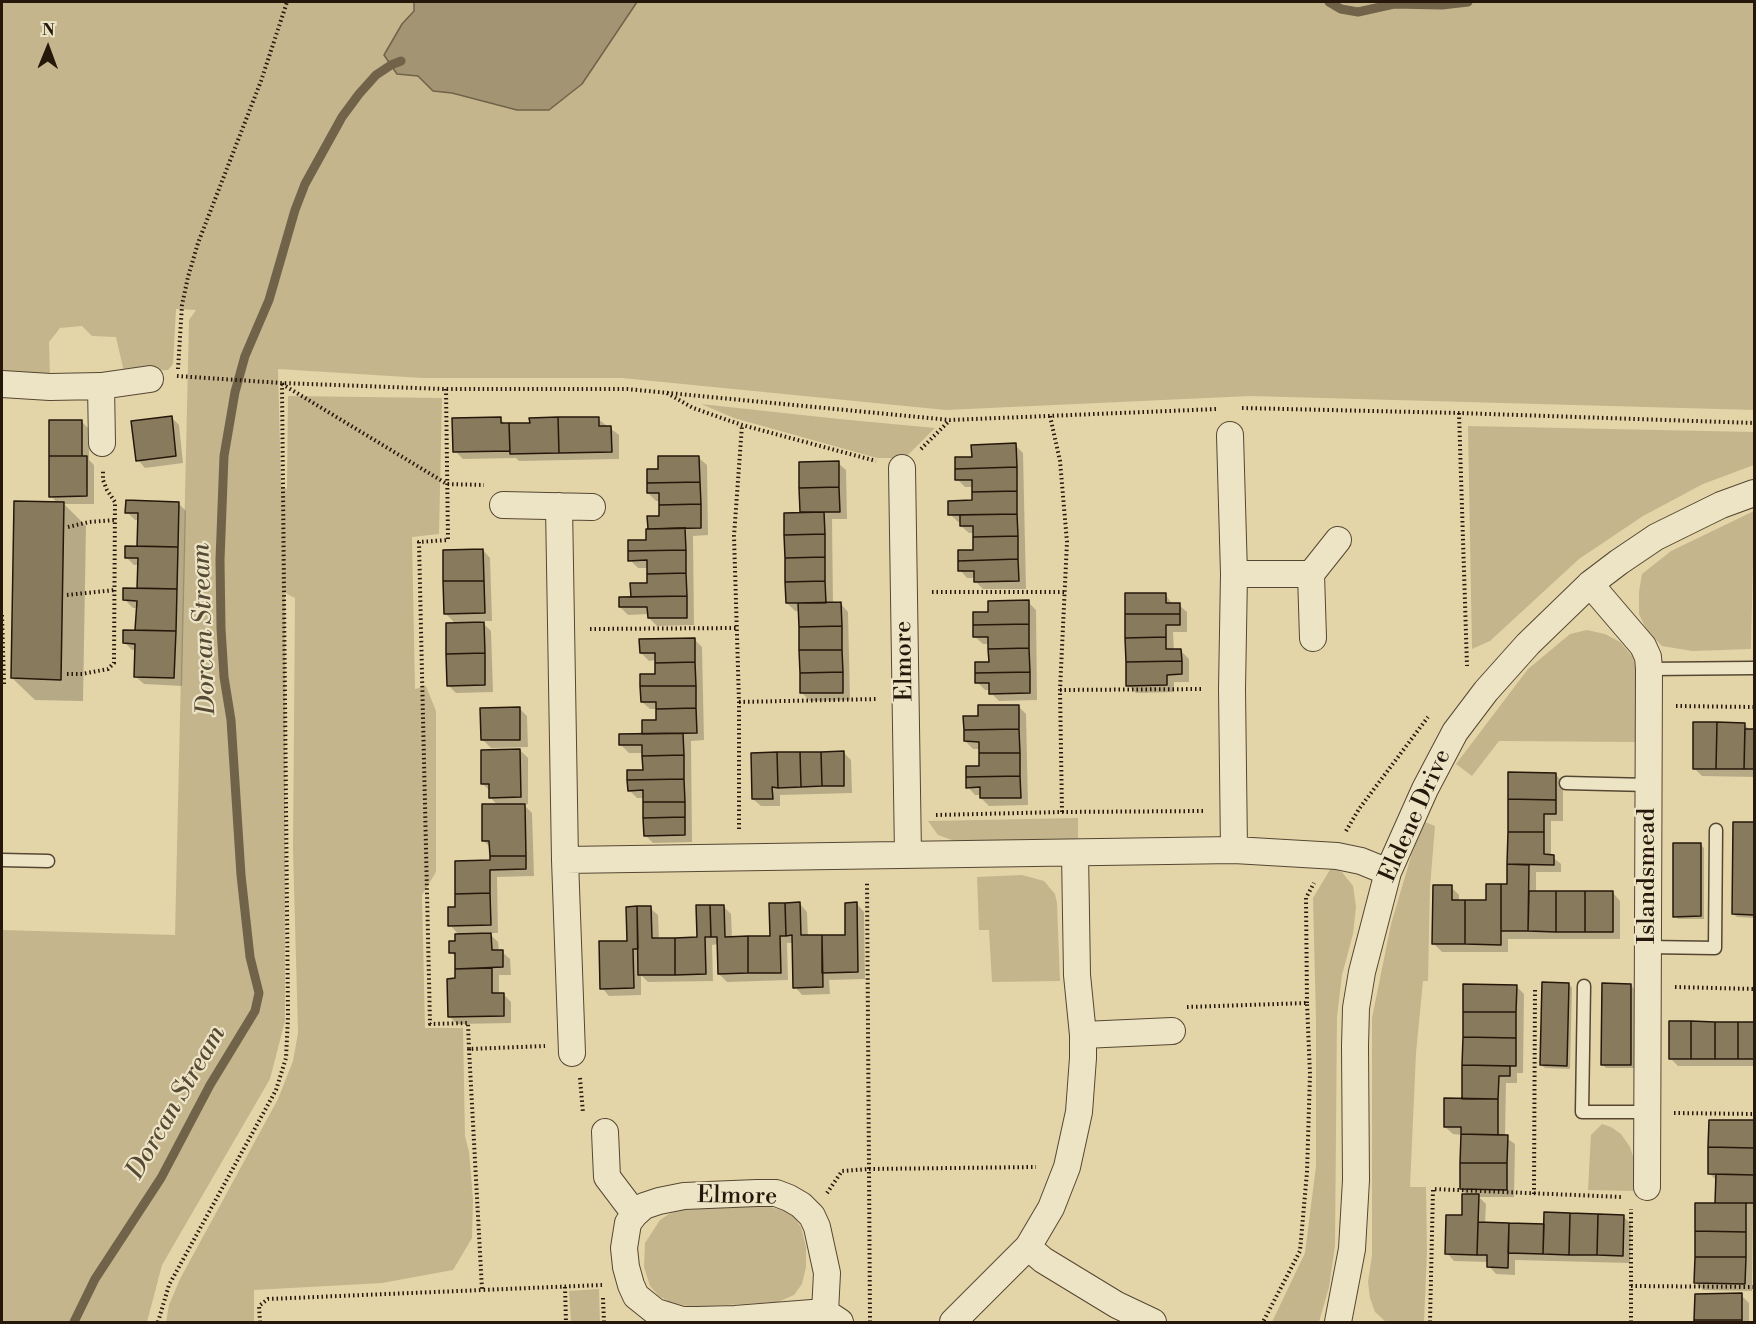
<!DOCTYPE html>
<style>
body{margin:0}
#map{position:relative;width:1756px;height:1324px;overflow:hidden;background:#e4d5a8;font-family:"Libre Bodoni",serif}
canvas{display:block}
.frame{position:absolute;inset:0;border:3px solid #25180b;pointer-events:none}
.north{position:absolute;left:18px;top:18px;width:60px;height:60px;-webkit-text-stroke:4px #ede4c6;paint-order:stroke;rotate:1deg;font-size:16px;font-weight:700;line-height:24px;text-align:center;color:#25180b}
.north::after{content:'';display:block;margin:auto;width:21px;height:27px;background:#25180b;clip-path:polygon(50% 0,100% 100%,50% 72%,0 100%)}
</style>
<div id="map">
<canvas width="1756" height="1324"></canvas>
<div class="frame"></div>
<div class="north">N</div>
</div>
<script>
const ctx = document.querySelector('canvas').getContext('2d');
ctx.lineJoin = 'round';
function paint(path, color) { ctx.fillStyle = color; ctx.fill(path, 'evenodd'); }
const poly = rows => new Path2D(rows.map(r => 'M' + r).join(''));
function stroke(path, color, width, dash) { ctx.strokeStyle = color; ctx.lineWidth = width; ctx.lineCap = dash ? 'butt' : 'round'; ctx.setLineDash(dash || []); ctx.stroke(path); }
function label(font, color, halo, rows, align = 'center') {
  ctx.font = font + ' "Libre Bodoni",serif'; ctx.lineWidth = 4.5; ctx.setLineDash([]); ctx.textBaseline = 'middle'; ctx.strokeStyle = halo; ctx.fillStyle = color; for (const [text, x, y, turn = 0] of rows) {
    ctx.save(); ctx.translate(x, y); ctx.rotate((+turn || 0) * Math.PI / 180); ctx.textAlign = isNaN(turn) ? turn : align; if (halo) ctx.strokeText(text, 0, 0); ctx.fillText(text, 0, 0); ctx.restore();
  }
}
paint(poly([
 [2,2,1754,2,1754,410,1250,396,946,410,622,378,422,378,278,369,281,486,287,489,288,396,442,398,439,534,412,537,415,689,426,686,436,711,436,872,422,895,425,1028,463,1028,465,1136,469,1152,473,1199,472,1238,453,1270,382,1283,254,1290,254,1322,166,1322,169,1305,180,1279,278,1099,293,1061,298,1033,293,849,295,598,285,593,285,1021,270,1079,162,1265,147,1322,2,1322,2,930,175,935,189,320,196,310,176,309,173,364,168,370,124,372,116,337,92,336,82,326,60,328,49,342,50,376,2,373],
 [701,404,839,419,935,428,905,458,877,458,734,418],
 [1468,426,1754,432,1754,465,1703,484,1643,516,1579,559,1490,641,1472,649],
 [1754,511,1751,649,1692,651,1662,646,1647,631,1639,614,1639,592,1642,574,1671,551],
 [1587,630,1605,634,1620,642,1633,657,1638,680,1637,742,1499,741,1472,776,1456,764,1528,669,1570,634],
 [1078,818,1078,839,962,841,952,840,938,835,928,821],
 [1425,822,1435,826,1430,887,1428,981,1423,981,1416,1053,1410,1187,1426,1187,1427,1252,1424,1322,1386,1322,1375,1312,1370,1298,1368,1282,1372,1255,1372,1018,1391,924,1412,853],
 [1331,868,1342,872,1353,886,1356,907,1353,934,1342,975,1337,1017,1335,1246,1329,1287,1319,1322,1272,1322,1305,1253,1316,1166,1316,1021,1313,898],
 [1022,875,1044,881,1055,894,1057,903,1060,981,992,982,989,930,979,930,977,877],
 [1602,1124,1611,1127,1621,1134,1630,1147,1635,1162,1636,1191,1588,1190,1591,1135],
 [763,1205,785,1211,792,1215,801,1227,806,1247,806,1267,802,1284,794,1295,778,1302,692,1307,670,1302,659,1296,650,1286,644,1267,645,1243,660,1220,669,1214,681,1210],
 [599,1289,600,1322,571,1322,569,1291]
]), '#c4b58d');
const water = poly([
 [414,2,637,2,582,84,549,110,517,110,452,93,433,91,418,76,397,74,384,55,402,24,414,11,414,2]
]);
paint(water, '#a39573');
stroke(water, '#716349', 1.5);
paint(poly([
 [171,417,179,425,183,463,145,468,138,460],
 [501,419,506,425,598,419,619,435,619,459,519,461,516,458,463,459,455,451],
 [81,421,89,429,89,460,94,465,94,504,64,504,86,526,83,701,35,700,12,678,58,504,51,496],
 [1015,445,1023,453,1026,589,983,589,975,581,975,578,967,578,960,570,975,551,975,533,969,533,961,526,961,522,958,522,950,514,974,502,974,487,965,487,957,479,973,458],
 [699,458,707,465,708,535,693,536,694,625,657,626,649,618,649,614,628,615,620,607,648,584,648,568,638,568,630,560,648,542,661,517,660,501,656,501,648,493,660,470],
 [838,463,846,470,847,519,832,519,833,604,841,604,848,612,850,700,810,701,802,693,800,611,795,611,787,603,801,514,801,464],
 [179,504,186,511,182,686,144,684,136,677,137,650,132,650,124,642,137,632,138,608,133,608,125,600,138,589,139,565,134,565,126,557,139,548,139,520,135,520,127,512],
 [483,550,490,558,492,621,481,621,491,631,493,692,456,693,448,685,456,624,446,614],
 [1165,594,1173,605,1179,605,1187,612,1187,632,1173,632,1174,651,1181,651,1189,659,1189,682,1174,682,1174,692,1136,693,1128,685],
 [1028,602,1036,610,1037,700,999,701,991,693,991,690,985,690,977,682,990,663,990,644,983,644,975,637,989,613],
 [694,639,702,647,704,740,691,741,692,842,653,843,645,835,645,798,637,798,629,790,644,771,644,753,629,753,621,745,643,735,657,721,657,709,650,709,642,702,657,675,656,660,649,661,641,653],
 [1018,706,1026,714,1028,805,989,806,981,798,981,795,975,795,968,787,981,767,981,749,973,749,965,741,980,717],
 [519,708,527,716,528,747,491,748,483,740],
 [1744,724,1750,730,1754,730,1754,777,1702,776,1694,768],
 [520,750,528,758,528,804,524,805,532,813,534,876,497,877,498,933,489,933,498,942,499,952,502,952,510,959,511,975,499,975,499,994,503,994,511,1002,511,1023,457,1024,449,1016,457,980,457,958,451,952,459,935,450,925,457,909,491,862,491,848,484,841,498,806,491,798,490,791,483,784],
 [843,752,851,760,852,793,780,795,780,806,761,806,753,799,753,754],
 [1510,774,1555,774,1563,782,1563,821,1551,821,1551,856,1561,864,1561,872,1536,872,1536,892,1613,893,1620,901,1620,939,1508,939,1508,952,1442,952,1434,944,1451,887,1459,895,1459,902,1488,902,1509,886],
 [1734,824,1754,824,1754,918,1737,917,1733,914],
 [1701,845,1704,848,1704,919,1678,919,1675,916],
 [800,904,807,912,808,937,847,936,857,904,864,912,865,979,829,980,830,994,802,995,795,987,794,943,787,943,788,980,727,982,719,974,719,944,712,945,713,981,648,982,641,975,641,995,609,996,602,988,650,908,658,915,659,939,698,939,723,906,731,914,732,938,771,937],
 [1569,984,1572,988,1570,1069,1545,1068,1541,1065],
 [1631,985,1634,989,1634,1068,1606,1068,1603,1065],
 [1465,986,1516,986,1524,994,1523,1073,1517,1073,1517,1083,1506,1083,1505,1137,1515,1144,1514,1197,1479,1197,1486,1204,1485,1224,1545,1225,1623,1216,1631,1224,1630,1263,1515,1260,1515,1275,1496,1274,1489,1266,1489,1262,1454,1261,1447,1253,1463,1217,1468,1196,1461,1189,1462,1135,1453,1134,1445,1127,1464,1100],
 [1670,1023,1754,1023,1754,1066,1678,1066,1670,1058],
 [1710,1121,1754,1122,1752,1291,1703,1290,1696,1283,1717,1204,1717,1181,1709,1173],
 [1696,1295,1741,1295,1749,1303,1749,1322,1696,1322]
]), '#0003');
stroke(poly([
 [1329,2,1341,9,1358,12,1394,4,1442,5,1468,2],
 [74,1322,95,1279,161,1178,210,1085,255,1011,259,993,250,957,241,875,231,720,224,677,221,628,220,560,224,456,235,392,245,356,269,300,295,210,305,184,342,117,359,94,376,75,391,65,401,61]
]), '#716349', 9);
const building = poly([
 [172,416,176,456,136,461,131,421,172,416],
 [501,417,501,423,509,423,510,451,453,452,452,418,501,417],
 [558,417,559,453,510,454,509,423,530,423,529,418,558,417],
 [558,417,599,417,599,426,611,426,612,452,559,453,558,417],
 [49,420,82,420,82,456,49,456,49,420],
 [1016,443,1017,467,955,469,955,457,972,457,971,445,1016,443],
 [49,456,87,456,87,496,49,497,49,456],
 [658,456,699,456,700,482,647,483,647,469,658,469,658,456],
 [839,461,839,487,799,488,799,462,839,461],
 [1017,467,1017,491,972,492,972,480,955,480,955,469,1017,467],
 [700,482,701,504,659,505,659,493,647,493,647,483,700,482],
 [839,487,840,512,800,512,799,488,839,487],
 [1017,491,1017,514,948,515,948,501,972,500,972,492,1017,491],
 [126,500,179,502,178,547,137,546,138,513,125,513,126,500],
 [14,501,64,502,61,680,11,678,14,501],
 [701,504,701,528,648,529,647,516,659,516,659,505,701,504],
 [824,512,825,534,784,535,784,513,824,512],
 [1017,514,1018,536,973,537,973,526,960,526,960,515,1017,514],
 [685,528,686,550,628,551,628,540,646,540,646,529,685,528],
 [825,534,825,557,785,558,784,535,825,534],
 [1018,536,1018,559,958,561,958,550,973,550,973,537,1018,536],
 [125,546,178,547,177,589,137,588,138,558,125,558,125,546],
 [483,549,484,581,443,581,443,550,483,549],
 [686,550,686,573,647,574,647,560,628,561,628,551,686,550],
 [825,557,825,581,785,582,785,558,825,557],
 [1018,559,1019,581,974,582,974,571,958,571,958,561,1018,559],
 [686,573,687,596,631,597,630,583,647,583,647,574,686,573],
 [443,581,484,581,485,613,444,614,443,581],
 [825,581,826,603,786,603,785,582,825,581],
 [123,588,177,589,176,631,135,630,137,601,123,600,123,588],
 [1125,593,1166,593,1166,603,1180,603,1180,614,1125,614,1125,593],
 [687,596,687,618,648,618,647,607,619,607,619,597,687,596],
 [1029,600,1029,624,973,625,973,612,988,612,988,601,1029,600],
 [841,602,842,626,799,627,798,603,841,602],
 [1125,614,1180,614,1180,625,1166,625,1166,637,1125,638,1125,614],
 [484,622,485,653,446,654,446,623,484,622],
 [1029,624,1029,648,988,649,988,637,973,637,973,625,1029,624],
 [842,626,842,650,799,650,799,627,842,626],
 [123,630,176,631,174,678,134,677,135,644,123,643,123,630],
 [1166,637,1166,649,1181,649,1182,661,1126,662,1125,638,1166,637],
 [695,638,695,662,655,663,655,653,640,653,639,639,695,638],
 [1029,648,1030,672,975,673,975,662,989,662,988,649,1029,648],
 [799,650,842,650,843,672,800,673,799,650],
 [485,653,485,685,447,686,446,654,485,653],
 [1182,661,1182,674,1167,675,1167,685,1126,686,1126,662,1182,661],
 [695,662,696,686,640,686,640,674,655,674,655,663,695,662],
 [843,672,843,693,800,693,800,673,843,672],
 [1030,672,1030,693,989,694,989,683,975,683,975,673,1030,672],
 [640,686,696,686,696,708,656,709,656,702,641,702,640,686],
 [978,705,1019,705,1019,729,964,730,963,716,978,716,978,705],
 [520,707,520,740,481,740,480,708,520,707],
 [696,708,697,733,642,734,642,720,656,720,656,709,696,708],
 [1693,722,1717,722,1716,769,1693,769,1693,722],
 [1717,722,1745,723,1744,769,1716,769,1717,722],
 [1019,729,1020,753,979,753,979,742,964,741,964,730,1019,729],
 [1745,729,1754,729,1754,769,1744,769,1745,729],
 [683,733,684,755,642,756,642,745,619,745,619,734,683,733],
 [520,749,521,797,489,798,489,784,481,784,481,750,520,749],
 [844,751,844,786,822,786,821,752,844,751],
 [777,752,778,788,772,787,773,799,752,799,751,753,777,752],
 [777,752,800,752,801,787,778,788,777,752],
 [800,752,821,752,822,786,801,787,800,752],
 [979,753,1020,753,1020,776,966,777,966,766,979,766,979,753],
 [684,755,684,779,627,780,627,770,643,770,642,756,684,755],
 [1508,772,1556,773,1556,800,1508,799,1508,772],
 [1020,776,1021,798,980,798,980,787,966,788,966,777,1020,776],
 [684,779,685,802,643,802,643,790,628,791,627,780,684,779],
 [1508,799,1556,800,1556,814,1544,814,1544,832,1508,832,1508,799],
 [643,802,685,802,685,817,643,818,643,802],
 [482,804,525,804,526,856,490,856,489,841,482,841,482,804],
 [685,817,685,835,644,836,643,818,685,817],
 [1733,822,1754,822,1754,915,1732,914,1733,822],
 [1508,832,1544,832,1544,854,1554,855,1554,865,1507,864,1508,832],
 [1673,843,1701,843,1701,916,1673,917,1673,843],
 [490,856,526,856,526,869,490,870,490,893,455,894,455,861,490,860,490,856],
 [1507,864,1529,865,1528,931,1501,931,1501,884,1507,884,1507,864],
 [1486,884,1501,884,1501,945,1465,944,1465,900,1486,900,1486,884],
 [1433,885,1452,885,1452,900,1465,900,1465,944,1432,944,1433,885],
 [1529,891,1556,891,1556,932,1528,931,1529,891],
 [1556,891,1585,891,1585,932,1556,932,1556,891],
 [1585,891,1613,891,1613,932,1585,932,1585,891],
 [490,893,491,925,448,926,448,907,455,907,455,894,490,893],
 [800,902,801,935,822,935,823,987,793,988,792,935,786,936,785,903,800,902],
 [857,902,858,972,822,973,822,935,845,935,845,903,857,902],
 [769,903,785,903,786,936,780,936,781,973,748,973,748,936,770,936,769,903],
 [696,905,710,905,711,937,705,937,706,974,675,975,675,938,697,937,696,905],
 [710,905,724,905,725,937,748,936,748,973,718,974,717,937,711,937,710,905],
 [637,906,651,906,652,938,675,938,675,975,638,975,637,906],
 [637,906,638,949,633,949,634,988,600,989,599,941,627,941,626,907,637,906],
 [491,933,492,950,503,950,503,967,455,969,455,953,449,953,449,941,455,941,455,934,491,933],
 [492,968,492,993,504,993,504,1016,448,1017,447,979,455,978,455,969,492,968],
 [1542,982,1569,983,1567,1066,1540,1065,1542,982],
 [1602,983,1631,984,1631,1065,1601,1065,1602,983],
 [1463,984,1517,985,1516,1012,1463,1012,1463,984],
 [1463,1012,1516,1012,1516,1038,1463,1037,1463,1012],
 [1669,1021,1691,1021,1691,1059,1669,1059,1669,1021],
 [1691,1021,1715,1022,1715,1059,1691,1059,1691,1021],
 [1715,1022,1738,1022,1738,1059,1715,1059,1715,1022],
 [1738,1022,1754,1022,1754,1059,1738,1059,1738,1022],
 [1463,1037,1516,1038,1516,1066,1462,1065,1463,1037],
 [1462,1065,1510,1066,1510,1076,1499,1076,1498,1099,1462,1099,1462,1065],
 [1444,1098,1498,1099,1498,1135,1461,1134,1461,1127,1444,1127,1444,1098],
 [1709,1120,1754,1120,1754,1148,1708,1147,1709,1120],
 [1461,1134,1508,1135,1507,1163,1460,1163,1461,1134],
 [1708,1147,1754,1148,1754,1175,1708,1174,1708,1147],
 [1460,1163,1507,1163,1507,1190,1460,1189,1460,1163],
 [1716,1174,1754,1175,1754,1203,1715,1203,1716,1174],
 [1462,1194,1479,1194,1477,1255,1445,1254,1446,1215,1462,1215,1462,1194],
 [1695,1203,1746,1203,1746,1232,1695,1231,1695,1203],
 [1544,1212,1570,1213,1569,1255,1543,1254,1544,1212],
 [1570,1213,1598,1214,1597,1255,1569,1255,1570,1213],
 [1598,1214,1624,1215,1623,1256,1597,1255,1598,1214],
 [1478,1222,1509,1223,1508,1268,1487,1267,1487,1255,1477,1255,1478,1222],
 [1509,1223,1544,1224,1543,1254,1508,1253,1509,1223],
 [1695,1231,1746,1232,1746,1257,1695,1257,1695,1231],
 [1695,1257,1746,1257,1745,1284,1694,1283,1695,1257],
 [1742,1293,1742,1320,1694,1320,1695,1294,1742,1293],
 [1694,1320,1742,1320,1742,1322,1694,1322,1694,1320]
]);
paint(building, '#887a5d');
stroke(building, '#25180b', 1.5);
const lane = poly([
 [1649,669,1753,668],
 [1566,783,1648,785],
 [2,860,48,861],
 [1648,947,1715,948,1716,830],
 [1584,986,1582,1112,1647,1112]
]);
const street = poly([
 [2,384,50,387,101,386,150,379],
 [101,386,102,443],
 [1230,435,1234,574,1232,689,1234,850],
 [902,468,908,855],
 [503,505,592,507],
 [559,506,565,860,572,1053],
 [1234,574,1311,574],
 [1590,584,1643,646,1648,657,1649,669,1647,1187],
 [1313,638,1311,574,1338,540],
 [565,860,1234,850,1337,856,1361,861,1388,872],
 [1083,1035,1172,1031],
 [605,1132,607,1177,635,1214],
 [1028,1247,1043,1260,1117,1305,1153,1322],
 [825,1312,827,1273,817,1227,812,1216,801,1205,789,1198,776,1193,757,1193,684,1196,659,1201,644,1206,635,1214,628,1223,624,1248,626,1267,631,1285,636,1296,656,1312,682,1320,697,1320,735,1319,825,1312,840,1322],
 [953,1322,1028,1247,1051,1208,1067,1167,1079,1112,1083,1058,1083,1035,1077,975,1075,853],
 [1338,1322,1352,1249,1356,1180,1355,1046,1356,1008,1362,972,1388,872,1425,789,1455,732,1486,691,1528,644,1590,584,1619,562,1656,537,1721,505,1754,493]
]);
stroke(lane, '#554732', 15);
stroke(street, '#554732', 28);
stroke(poly([
 [178,369,182,305,188,277,198,243,261,81,287,2],
 [177,376,282,383,443,389,627,389,950,420,1217,409],
 [282,384,447,484,484,485],
 [446,389,448,540,419,542,430,1024,468,1023,469,1049,545,1046],
 [667,393,693,408,742,425,876,461],
 [1242,408,1459,413,1754,423],
 [1459,413,1467,666],
 [921,449,949,421],
 [68,527,89,522,115,520],
 [932,592,1065,592],
 [67,595,115,590],
 [2,615,4,684],
 [590,629,737,628],
 [67,674,82,674,108,669,114,663,115,502,107,490,103,480,103,471],
 [1060,690,1203,689],
 [739,702,877,699],
 [1676,706,1754,707],
 [1062,812,1205,811],
 [936,815,1062,812,1060,690,1067,542,1060,461,1050,416],
 [739,829,739,702,734,536,742,425],
 [1346,831,1359,809,1428,717],
 [1675,987,1754,989],
 [1307,1003,1306,898,1314,883],
 [1187,1007,1307,1003,1310,1074,1307,1172,1300,1251,1263,1322],
 [469,1049,482,1290,602,1285],
 [580,1078,583,1113],
 [1674,1113,1754,1114],
 [827,1193,842,1171,869,1169,867,882],
 [1534,1194,1535,987],
 [1631,1286,1754,1287],
 [565,1287,566,1322],
 [603,1298,604,1322],
 [158,1322,169,1285,276,1090,286,1058,288,1017,282,383],
 [260,1322,259,1306,268,1299,482,1290],
 [870,1322,869,1169,1036,1167],
 [1430,1322,1433,1189,1622,1197],
 [1631,1322,1631,1209]
]), '#25180b', 4, [1.5, 3]);
stroke(lane, '#ede4c6', 12);
stroke(street, '#ede4c6', 26);
label('24px', '#25180b', '#ede4c6', [
 ["Elmore",905,661,-91],
 ["Eldene Drive",1416,816,-66],
 ["Islandsmead",1648,876,-90],
 ["Elmore",737,1197,1]
]);
label('italic 26px', '#574a35', '#ede4c6', [
 ["Dorcan Stream",205,629,-92],
 ["Dorcan Stream",177,1103,-60]
]);
</script>
